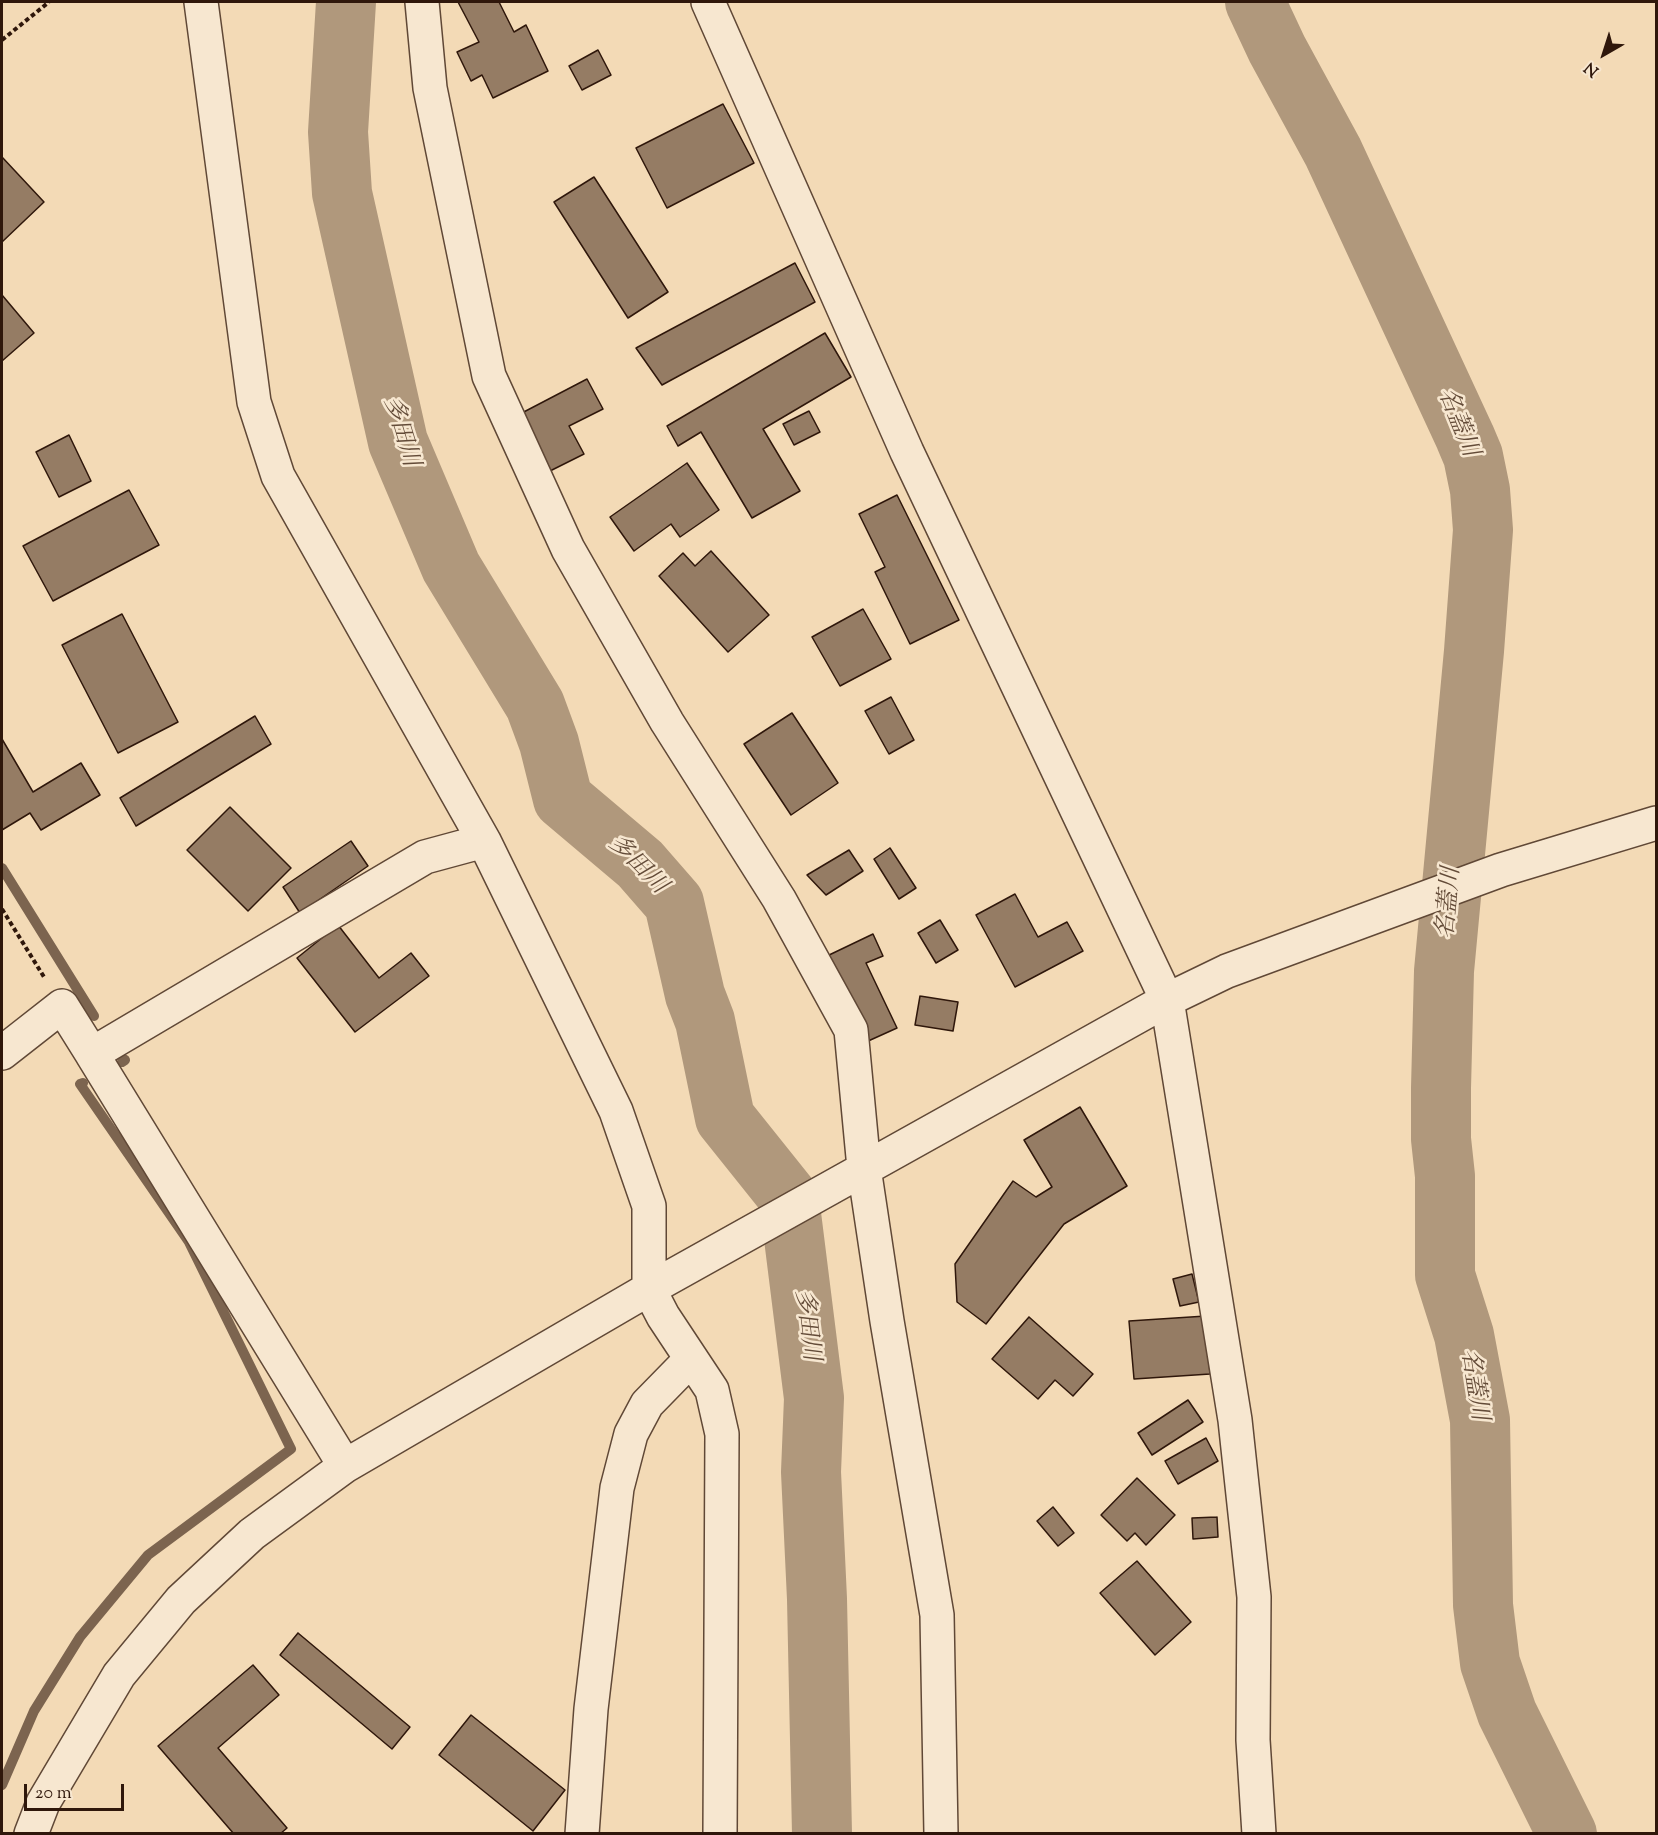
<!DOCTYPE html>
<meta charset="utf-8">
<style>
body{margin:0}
#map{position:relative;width:1658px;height:1835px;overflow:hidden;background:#f3dab6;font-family:"Sorts Mill Goudy",serif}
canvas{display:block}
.frame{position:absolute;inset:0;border:3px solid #2f170b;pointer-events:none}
.north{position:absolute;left:1574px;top:24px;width:60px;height:60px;-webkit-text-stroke:4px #f7e7d0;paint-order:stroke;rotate:219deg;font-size:16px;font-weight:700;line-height:24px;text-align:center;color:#2f170b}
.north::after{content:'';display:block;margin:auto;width:21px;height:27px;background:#2f170b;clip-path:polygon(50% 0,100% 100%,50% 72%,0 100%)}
.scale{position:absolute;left:24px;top:1784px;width:100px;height:27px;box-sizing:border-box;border:3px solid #2f170b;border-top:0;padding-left:8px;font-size:18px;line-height:21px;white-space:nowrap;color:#2f170b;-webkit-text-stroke:4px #f7e7d0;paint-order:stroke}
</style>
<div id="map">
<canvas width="1658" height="1835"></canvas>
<div class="frame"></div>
<div class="north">N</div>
<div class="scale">20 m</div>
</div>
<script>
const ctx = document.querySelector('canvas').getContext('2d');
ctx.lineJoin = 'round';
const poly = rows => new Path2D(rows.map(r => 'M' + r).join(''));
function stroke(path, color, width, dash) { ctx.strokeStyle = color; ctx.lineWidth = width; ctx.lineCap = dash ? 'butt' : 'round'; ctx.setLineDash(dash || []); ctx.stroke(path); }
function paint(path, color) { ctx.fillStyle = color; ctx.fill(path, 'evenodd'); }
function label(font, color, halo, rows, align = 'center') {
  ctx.font = font + ' "Sorts Mill Goudy","Noto Serif JP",serif'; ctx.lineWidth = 5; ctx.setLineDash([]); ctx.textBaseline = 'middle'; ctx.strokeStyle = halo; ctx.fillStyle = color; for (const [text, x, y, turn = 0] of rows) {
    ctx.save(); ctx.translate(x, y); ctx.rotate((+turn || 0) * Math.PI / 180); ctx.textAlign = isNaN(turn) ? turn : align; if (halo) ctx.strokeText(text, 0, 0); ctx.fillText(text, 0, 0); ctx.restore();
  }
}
stroke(poly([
 [2,868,94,1016],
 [122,1062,125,1060,122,1058],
 [2,1785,34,1711,80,1637,148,1555,291,1449,189,1242,80,1084,83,1083]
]), '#7c644f', 10);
stroke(poly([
 [346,2,338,132,342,193,398,442,451,567,535,705,549,743,563,799,640,864,674,903,695,995,705,1021,725,1118,789,1198,814,1398,811,1472,817,1599,822,1834],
 [1255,2,1277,49,1333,152,1465,437,1473,456,1480,490,1483,530,1474,651,1444,971,1441,1088,1441,1139,1445,1176,1445,1275,1464,1335,1480,1420,1483,1605,1490,1663,1507,1713,1567,1834]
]), '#b0987c', 60);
const building = poly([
 [458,2,499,2,514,32,526,25,548,71,493,98,482,75,471,81,457,52,479,42,458,2],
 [598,50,611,75,582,90,569,66,598,50],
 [723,104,754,163,667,208,636,148,723,104],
 [2,157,44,202,2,242,2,157],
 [594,177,668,292,628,318,554,202,594,177],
 [795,263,815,302,662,385,636,348,795,263],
 [2,295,34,333,2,361,2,295],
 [825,333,851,377,763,429,800,491,752,518,701,432,678,446,667,426,825,333],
 [587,379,603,409,569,426,584,454,548,472,518,415,587,379],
 [809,411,820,432,794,445,783,424,809,411],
 [69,435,91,481,59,497,36,452,69,435],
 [687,463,719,510,680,537,671,524,634,551,610,517,687,463],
 [129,490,159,545,53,601,23,546,129,490],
 [897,495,959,620,910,644,875,572,885,567,859,514,897,495],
 [711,551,769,615,728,652,659,576,683,553,695,566,711,551],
 [863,609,891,659,840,686,812,637,863,609],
 [122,614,178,722,118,753,62,645,122,614],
 [891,697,914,740,889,754,865,711,891,697],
 [792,713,838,783,791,815,744,744,792,713],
 [255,716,271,744,136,826,120,798,255,716],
 [2,739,33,792,81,763,100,795,41,830,30,813,2,830,2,739],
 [230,807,291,868,248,911,187,850,230,807],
 [351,841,368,866,300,913,283,887,351,841],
 [890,848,916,888,899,899,874,859,890,848],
 [849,850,863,871,826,895,807,875,849,850],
 [1015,894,1038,937,1067,922,1083,951,1015,987,976,915,1015,894],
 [940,920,958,950,936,963,918,933,940,920],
 [338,925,379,978,411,953,429,976,355,1032,297,958,338,925],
 [873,934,883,956,866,963,897,1028,866,1042,827,956,873,934],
 [920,996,958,1002,953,1031,915,1025,920,996],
 [1080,1107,1127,1186,1064,1224,986,1324,957,1302,955,1264,1013,1181,1036,1197,1052,1187,1024,1140,1080,1107],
 [1192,1274,1199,1302,1180,1306,1173,1279,1192,1274],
 [1206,1316,1210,1374,1134,1379,1129,1321,1206,1316],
 [1029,1317,1093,1374,1073,1396,1055,1380,1038,1399,992,1359,1029,1317],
 [1188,1400,1203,1422,1152,1455,1138,1433,1188,1400],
 [1206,1438,1218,1461,1178,1484,1165,1461,1206,1438],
 [1137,1478,1175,1515,1146,1545,1135,1533,1127,1541,1101,1515,1137,1478],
 [1053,1507,1074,1533,1058,1546,1037,1521,1053,1507],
 [1217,1517,1218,1537,1193,1539,1192,1518,1217,1517],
 [1137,1561,1191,1622,1155,1655,1100,1593,1137,1561],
 [298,1633,410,1727,392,1749,280,1655,298,1633],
 [253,1665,279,1695,218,1748,287,1828,280,1834,234,1834,158,1746,253,1665],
 [471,1715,565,1790,533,1831,439,1755,471,1715]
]);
paint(building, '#957c64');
stroke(building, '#2f170b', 1.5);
const minor = poly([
 [201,2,254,402,278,476,484,841,616,1111,649,1206,649,1289,663,1316,712,1390,722,1434,720,1834],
 [422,2,430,88,489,376,568,549,667,722,779,899,851,1030,864,1168,887,1321,937,1615,941,1834],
 [708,2,907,452,1167,1000,1235,1420,1254,1597,1253,1740,1259,1834],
 [2,1053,62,1006,92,1054,425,857,484,841],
 [92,1054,345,1466],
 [31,1834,43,1803,119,1675,181,1600,252,1534,345,1466,649,1289,1167,1000,1227,971,1501,870,1656,823],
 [582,1834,591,1709,617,1488,631,1434,647,1404,691,1359]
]);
stroke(minor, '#604836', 36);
stroke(poly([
 [2,40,49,2],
 [2,909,44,977]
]), '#2f170b', 4, [4.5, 3]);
stroke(minor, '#f7e7d0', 33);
label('italic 24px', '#634b38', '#f7e7d0', [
 ["名蓋川",1456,423,68],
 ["多田川",399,432,73],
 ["多田川",636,866,45],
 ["名蓋川",1451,903,-85],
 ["多田川",805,1325,83],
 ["名蓋川",1472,1385,81]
]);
</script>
